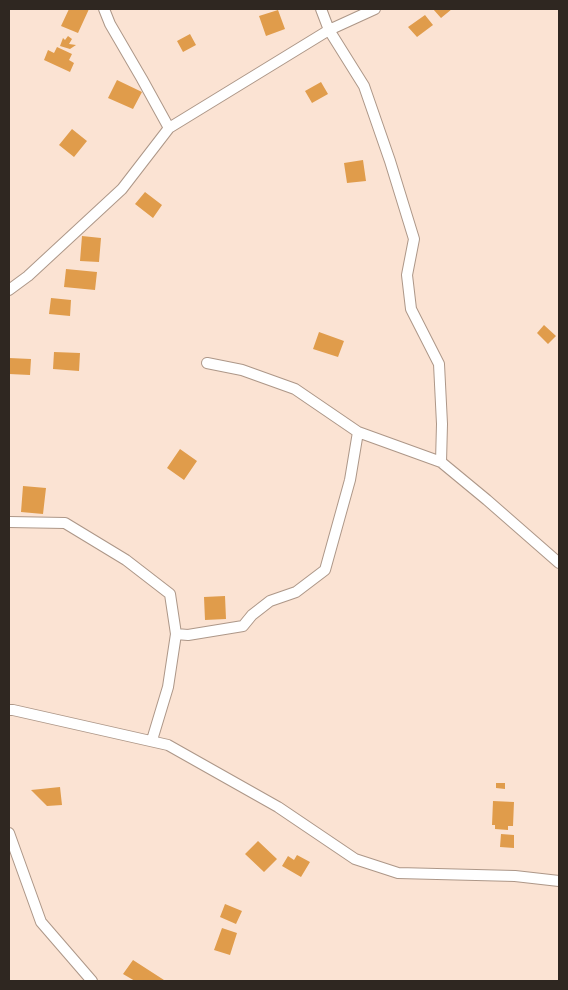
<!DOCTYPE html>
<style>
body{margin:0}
#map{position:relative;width:568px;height:990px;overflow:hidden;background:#fbe3d3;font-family:"Public Sans",sans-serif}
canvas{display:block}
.frame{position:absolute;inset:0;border:10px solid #2f2721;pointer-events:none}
</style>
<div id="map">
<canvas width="568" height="990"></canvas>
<div class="frame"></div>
</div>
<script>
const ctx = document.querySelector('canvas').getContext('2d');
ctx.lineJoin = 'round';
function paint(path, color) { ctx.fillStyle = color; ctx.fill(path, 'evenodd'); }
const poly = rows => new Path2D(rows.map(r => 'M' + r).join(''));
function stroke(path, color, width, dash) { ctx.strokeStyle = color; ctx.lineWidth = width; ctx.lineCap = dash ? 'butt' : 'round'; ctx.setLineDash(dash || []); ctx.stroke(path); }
paint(poly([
 [69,9,89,9,78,33,61,26],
 [433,9,452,9,441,18],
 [278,10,285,29,266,36,259,16],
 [425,15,433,25,417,37,408,27],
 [190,34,196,45,183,52,177,41],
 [68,36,72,39,69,44,76,45,70,49,60,46,63,38,65,40],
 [57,47,72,54,69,60,74,63,70,72,44,60,48,50,54,53],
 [117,80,142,92,133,109,108,98],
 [321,82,328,94,312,103,305,91],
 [72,129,87,141,74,157,59,145],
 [363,160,366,181,347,183,344,163],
 [145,192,162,205,153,218,135,204],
 [82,236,101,238,99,262,80,261],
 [66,269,97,272,95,290,64,287],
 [51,298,71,300,70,316,49,314],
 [544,325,556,336,548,344,537,333],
 [319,332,344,341,338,357,313,349],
 [54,352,80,353,79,371,53,369],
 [9,358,31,359,30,375,9,374],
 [180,449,197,461,184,480,167,468],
 [23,486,46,488,43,514,21,512],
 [225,596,226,619,205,620,204,597],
 [496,783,505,783,505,789,496,788],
 [60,787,62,805,47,806,31,790],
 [493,801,514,802,513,826,508,826,508,830,495,829,495,825,492,825],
 [501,834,514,835,514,848,500,847],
 [258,841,277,859,264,872,245,854],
 [297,855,310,862,301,877,282,866,288,856,294,860],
 [225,904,242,911,236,924,220,917],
 [222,928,237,933,230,955,214,950],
 [133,960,164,980,163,981,135,981,123,974]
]), '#e09c4b');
const street = poly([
 [104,9,110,24,142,79,169,128],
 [321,9,329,30,364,86,390,161,414,239,407,275,411,309,439,364,442,424,441,462],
 [9,290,28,276,122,189,169,128,329,30,375,9],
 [207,363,242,370,295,389,358,432],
 [9,522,65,523,126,560,170,594,176,634,168,687,152,740],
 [176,634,188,635,243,626,252,615,270,601,296,592,325,570,350,480,358,432,441,462,487,500,559,563],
 [9,710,13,710,168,745,278,807,355,859,398,873,515,876,559,881],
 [9,833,41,922,92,981]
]);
stroke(street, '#ad9788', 12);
stroke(street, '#fff', 10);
</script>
